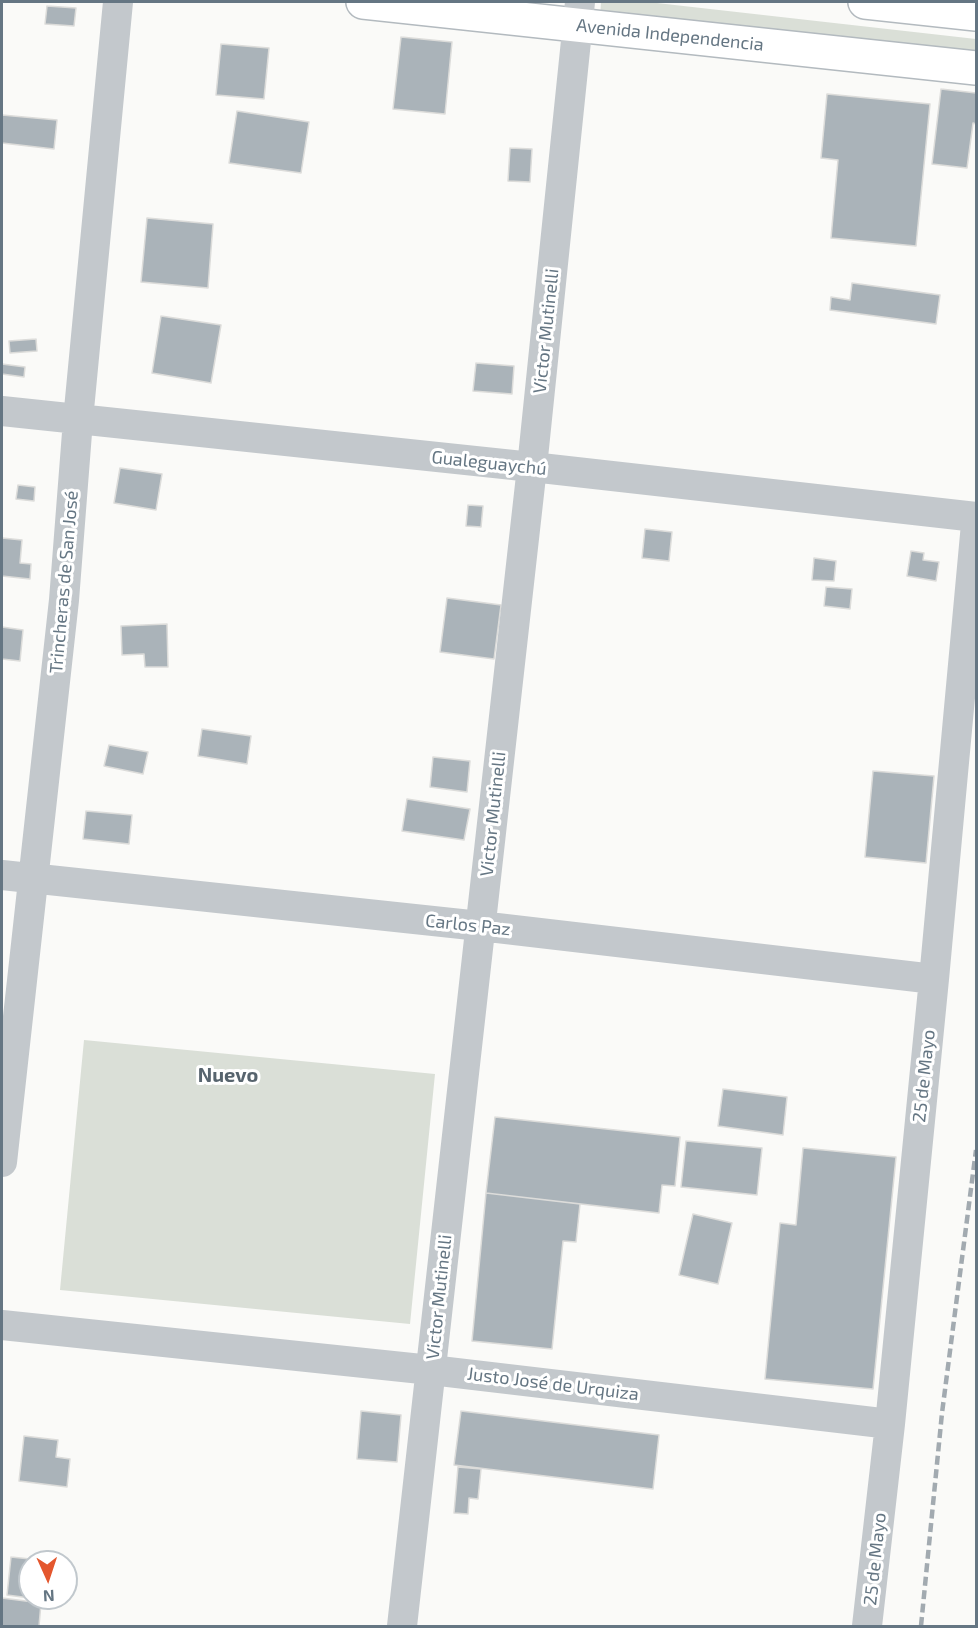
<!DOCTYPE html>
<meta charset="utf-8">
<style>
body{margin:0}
#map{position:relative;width:978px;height:1628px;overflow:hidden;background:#fafaf8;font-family:"Exo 2",sans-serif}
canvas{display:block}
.frame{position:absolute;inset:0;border:3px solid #657683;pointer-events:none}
.north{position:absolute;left:18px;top:1550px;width:60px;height:60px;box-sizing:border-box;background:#fff;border:2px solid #c1c8cd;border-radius:50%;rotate:177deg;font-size:16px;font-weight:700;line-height:24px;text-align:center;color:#657683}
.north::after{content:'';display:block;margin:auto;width:21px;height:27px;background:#e4572e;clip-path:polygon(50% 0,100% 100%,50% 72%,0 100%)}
</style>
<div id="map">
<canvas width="978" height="1628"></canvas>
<div class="frame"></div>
<div class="north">N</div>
</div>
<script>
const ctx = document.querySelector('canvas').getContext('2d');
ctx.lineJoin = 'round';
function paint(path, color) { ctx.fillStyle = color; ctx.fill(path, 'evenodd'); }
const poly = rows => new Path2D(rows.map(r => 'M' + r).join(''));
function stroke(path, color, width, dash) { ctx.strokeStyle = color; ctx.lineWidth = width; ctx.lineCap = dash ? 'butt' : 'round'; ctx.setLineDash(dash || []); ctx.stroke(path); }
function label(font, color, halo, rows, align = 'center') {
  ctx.font = font + ' "Exo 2",sans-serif'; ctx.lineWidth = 6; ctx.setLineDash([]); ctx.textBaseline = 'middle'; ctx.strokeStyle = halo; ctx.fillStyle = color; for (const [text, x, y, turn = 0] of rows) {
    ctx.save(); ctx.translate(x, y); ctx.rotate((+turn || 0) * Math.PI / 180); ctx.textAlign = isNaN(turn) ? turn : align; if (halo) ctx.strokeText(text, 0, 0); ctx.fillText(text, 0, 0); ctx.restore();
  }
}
paint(poly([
 [601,2,648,2,976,39,976,61,600,18],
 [84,1040,435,1074,410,1324,60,1290]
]), '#dadfd7');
const building = poly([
 [47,6,76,8,74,26,45,24,47,6],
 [401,37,452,42,445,114,393,109,401,37],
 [221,44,269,48,264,99,216,95,221,44],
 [941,89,976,93,976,124,973,123,967,168,932,164,941,89],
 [827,94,930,104,916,246,831,238,838,160,821,158,827,94],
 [237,111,309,122,301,173,229,163,237,111],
 [2,115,57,120,54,149,2,143,2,115],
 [510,148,532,149,530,182,508,181,510,148],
 [147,218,213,224,208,288,141,282,147,218],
 [852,283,940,295,936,324,830,310,831,297,850,300,852,283],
 [161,316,221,325,211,383,152,373,161,316],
 [36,339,37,351,10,353,9,341,36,339],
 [476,363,514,366,512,394,473,391,476,363],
 [2,364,25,367,24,377,2,374,2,364],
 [120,468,162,474,156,510,114,503,120,468],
 [18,485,35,487,34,501,16,499,18,485],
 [468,505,483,506,481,527,466,526,468,505],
 [645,529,672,532,669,561,642,558,645,529],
 [2,538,22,540,20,563,31,564,30,579,2,576,2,538],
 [911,551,924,553,923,560,939,562,936,581,907,576,911,551],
 [814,558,836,561,834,581,812,580,814,558],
 [826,587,852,589,850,609,824,606,826,587],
 [447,598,501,605,494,659,440,652,447,598],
 [167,624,168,667,145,667,144,654,122,655,121,626,167,624],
 [2,627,23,630,20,661,2,659,2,627],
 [202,729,251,736,247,764,198,756,202,729],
 [109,745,148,752,143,774,104,766,109,745],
 [433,757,470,761,467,792,430,787,433,757],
 [873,771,934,776,926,863,865,857,873,771],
 [407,799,470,809,464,840,402,831,407,799],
 [86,811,132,815,129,844,83,839,86,811],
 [723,1089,787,1097,783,1135,718,1126,723,1089],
 [495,1117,680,1137,675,1186,662,1185,659,1213,486,1193,495,1117],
 [686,1141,762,1148,757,1195,681,1187,686,1141],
 [803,1148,896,1157,873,1389,765,1379,780,1223,796,1225,803,1148],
 [486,1193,580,1204,576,1242,563,1241,552,1349,472,1341,486,1193],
 [693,1214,732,1223,718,1284,679,1275,693,1214],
 [361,1411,401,1415,397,1462,357,1459,361,1411],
 [461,1411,659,1435,653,1489,454,1465,461,1411],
 [24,1436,58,1440,56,1457,70,1459,67,1487,19,1481,24,1436],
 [458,1467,481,1469,478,1499,469,1498,468,1514,454,1513,458,1467],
 [11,1557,59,1562,30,1562,30,1598,7,1595,11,1557],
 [66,1563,71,1563,67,1602,32,1598,66,1598,66,1563],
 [2,1598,41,1603,39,1626,2,1626,2,1598]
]);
paint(building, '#aab3b9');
stroke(building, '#dcdcda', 1.5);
const secondary = poly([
 [363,2,976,68],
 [865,2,976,14]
]);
stroke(secondary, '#b3babf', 36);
stroke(poly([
 [2,411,532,467,976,517],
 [2,875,480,926,934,979],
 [2,1162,64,600,78,420,118,2],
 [2,1325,431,1370,890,1424],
 [402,1626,532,467,580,2],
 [867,1626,890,1424,934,979,976,524]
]), '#c3c8cc', 30);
stroke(secondary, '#fff', 33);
stroke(poly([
 [921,1626,942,1413,976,1150]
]), '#a2aab0', 4.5, [9, 4.5]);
label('18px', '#657683', '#fff', [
 ["Avenida Independencia",670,35,6],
 ["Victor Mutinelli",546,331,-84],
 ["Gualeguaychú",489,463,6],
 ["Trincheras de San José",64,582,-85],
 ["Victor Mutinelli",493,814,-84],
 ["Carlos Paz",468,925,6],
 ["25 de Mayo",924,1076,-84],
 ["Victor Mutinelli",439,1297,-84],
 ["Justo José de Urquiza",553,1384,7],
 ["25 de Mayo",875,1559,-84]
]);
label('bold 20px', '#57646e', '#fff', [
 ["Nuevo",228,1075]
]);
</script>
